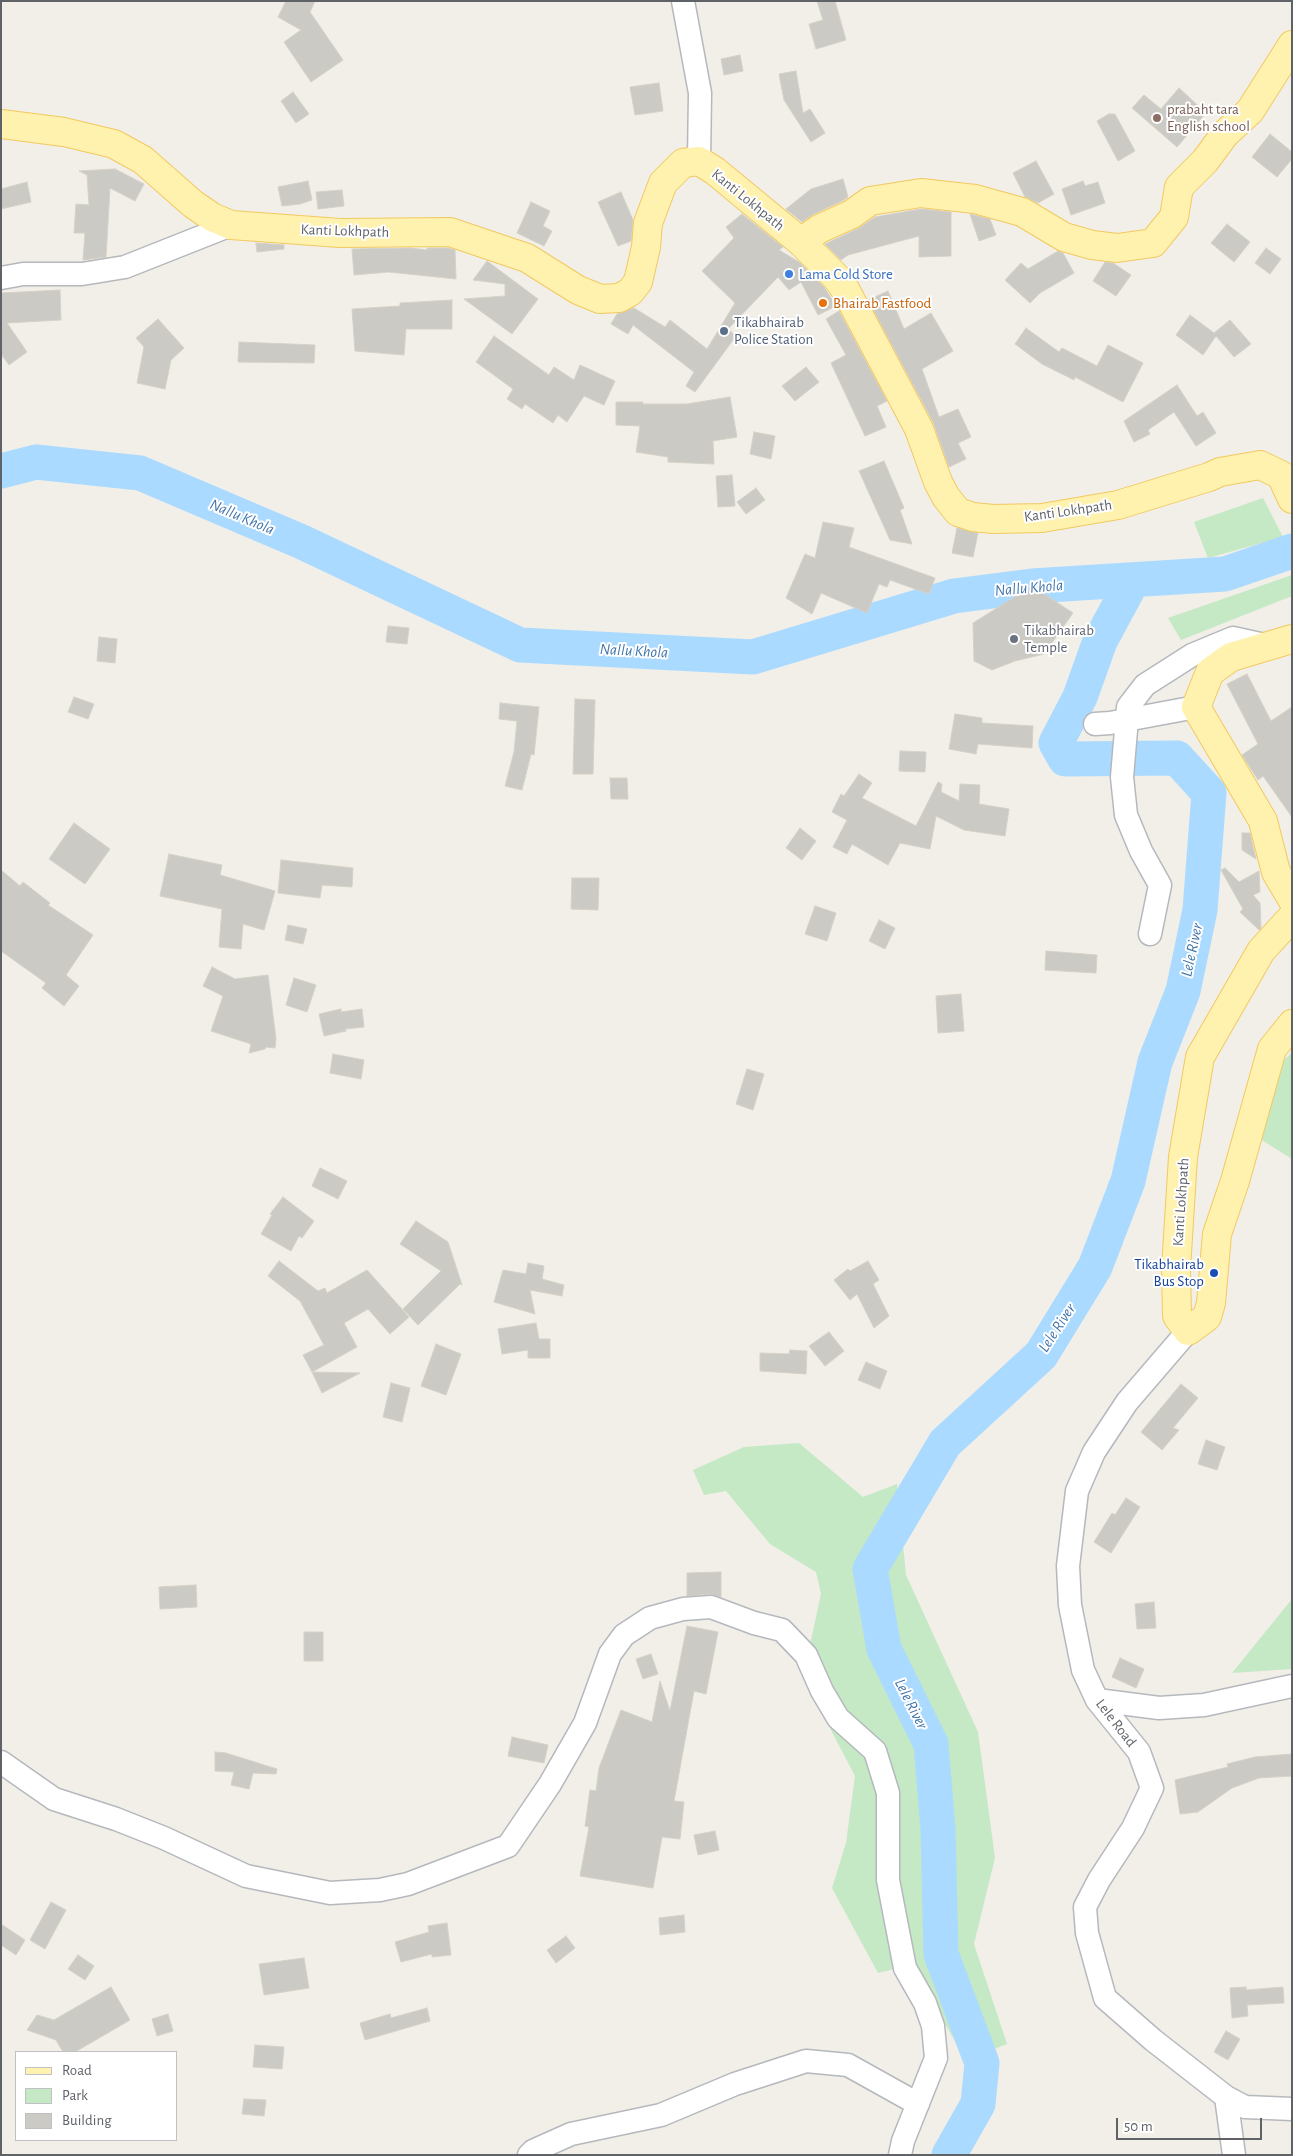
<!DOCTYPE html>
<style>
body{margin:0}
#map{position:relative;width:1293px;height:2156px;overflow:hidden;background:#f1efe8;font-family:"Alegreya Sans",sans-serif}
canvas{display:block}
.frame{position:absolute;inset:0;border:2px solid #5f6368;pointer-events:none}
.legend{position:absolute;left:15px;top:2051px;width:162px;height:90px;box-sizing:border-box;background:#fff;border:1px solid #bfc1c3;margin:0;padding:6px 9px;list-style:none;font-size:15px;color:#5f6368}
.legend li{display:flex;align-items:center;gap:10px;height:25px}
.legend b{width:25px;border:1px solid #bfc1c3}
.scale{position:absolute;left:1116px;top:2118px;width:146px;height:22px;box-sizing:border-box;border:2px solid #5f6368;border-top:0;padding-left:6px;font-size:15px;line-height:18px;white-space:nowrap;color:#5f6368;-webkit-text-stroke:4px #fff;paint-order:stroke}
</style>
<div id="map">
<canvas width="1293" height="2156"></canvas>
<div class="frame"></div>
<ul class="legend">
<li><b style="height:6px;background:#fff2af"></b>Road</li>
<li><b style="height:14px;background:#c5e8c5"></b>Park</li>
<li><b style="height:14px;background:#cccac5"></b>Building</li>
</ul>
<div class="scale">50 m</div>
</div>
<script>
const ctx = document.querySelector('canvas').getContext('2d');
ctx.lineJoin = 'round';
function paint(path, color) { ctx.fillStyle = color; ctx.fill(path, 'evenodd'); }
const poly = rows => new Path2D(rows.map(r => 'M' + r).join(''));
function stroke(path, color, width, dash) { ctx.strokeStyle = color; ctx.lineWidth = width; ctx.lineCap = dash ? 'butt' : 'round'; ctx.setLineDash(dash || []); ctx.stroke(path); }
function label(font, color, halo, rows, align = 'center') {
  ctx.font = font + ' "Alegreya Sans",sans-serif'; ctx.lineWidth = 4; ctx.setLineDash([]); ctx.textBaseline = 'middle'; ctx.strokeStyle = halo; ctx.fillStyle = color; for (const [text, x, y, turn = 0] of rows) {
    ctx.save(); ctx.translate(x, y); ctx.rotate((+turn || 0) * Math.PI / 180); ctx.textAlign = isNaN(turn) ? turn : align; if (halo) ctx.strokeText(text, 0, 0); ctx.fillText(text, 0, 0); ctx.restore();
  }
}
paint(poly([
 [1263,498,1283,537,1208,558,1194,522],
 [1292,575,1292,596,1181,640,1168,618],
 [1292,1053,1292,1159,1257,1137,1280,1063],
 [799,1443,863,1497,897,1484,906,1575,978,1732,995,1858,974,1944,1007,2044,966,2060,911,1965,878,1973,832,1888,846,1843,855,1776,811,1692,808,1654,821,1594,816,1572,770,1544,726,1491,704,1495,693,1470,744,1447],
 [1292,1599,1292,1669,1232,1673]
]), '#c5e8c5');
stroke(poly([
 [1,471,36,462,140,473,302,542,520,645,753,657,954,596,1032,586,1225,574,1292,551],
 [949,2155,978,2104,982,2063,941,1954,938,1829,931,1744,884,1649,870,1569,945,1443,1041,1355,1095,1267,1128,1181,1155,1062,1183,991,1200,910,1209,793,1177,758,1065,759,1056,743,1080,697,1100,641,1133,580]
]), '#aadaff', 35);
const building = poly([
 [286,1,315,1,310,12,343,60,311,82,284,42,301,30,278,17,286,1],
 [817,1,835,1,846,40,816,49,809,24,823,20,817,1],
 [740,55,743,71,724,75,721,59,740,55],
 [796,71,803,113,810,109,825,133,811,142,784,100,779,74,796,71],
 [659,83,663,111,635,115,630,87,659,83],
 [1179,88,1206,113,1177,147,1132,108,1144,95,1161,109,1179,88],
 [293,92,309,114,296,123,281,101,293,92],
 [1109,114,1115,114,1135,151,1118,161,1097,121,1109,114],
 [1270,134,1292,152,1292,159,1277,177,1252,157,1270,134],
 [1036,161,1054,194,1038,203,1025,197,1013,173,1036,161],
 [115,169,144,184,135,201,110,188,106,257,83,260,85,233,74,233,76,204,89,205,87,175,79,171,115,169],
 [843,179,848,197,844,200,812,215,802,222,786,209,811,189,843,179],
 [308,181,312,200,300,204,282,206,278,187,308,181],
 [1083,181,1085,186,1098,182,1105,203,1071,215,1062,189,1083,181],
 [27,182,31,202,1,209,1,189,27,182],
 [342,190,344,206,318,209,316,192,342,190],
 [621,192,633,220,631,241,618,246,598,202,621,192],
 [531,202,550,211,543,226,552,231,544,246,517,233,531,202],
 [921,209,951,212,951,256,919,257,919,236,848,255,841,260,825,244,859,228,875,217,921,209],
 [742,214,783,247,779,250,799,262,824,287,836,306,818,315,801,282,789,290,778,277,728,329,736,336,695,392,686,386,694,372,633,325,628,334,611,324,617,314,634,308,665,327,670,320,707,349,735,303,702,271,734,238,726,227,742,214],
 [970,214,990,219,996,235,979,241,970,214],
 [1227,224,1250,242,1234,262,1211,243,1227,224],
 [256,243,284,245,284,249,257,252,256,243],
 [410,248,427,250,427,248,448,248,455,250,456,279,389,272,354,275,352,249,410,248],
 [1266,248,1281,259,1270,274,1255,263,1266,248],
 [1058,251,1063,253,1074,273,1040,293,1030,303,1005,280,1021,263,1028,269,1058,251],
 [487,261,538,299,512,334,464,299,505,296,505,284,473,280,487,261],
 [1105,262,1113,263,1131,275,1116,296,1093,281,1105,262],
 [60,290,61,320,7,323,27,352,9,365,1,354,1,293,60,290],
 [888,291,904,329,931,313,953,351,922,369,939,417,958,409,971,437,958,443,966,459,949,467,933,422,868,300,888,291],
 [452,300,452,329,406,329,404,355,355,351,352,309,400,306,400,303,452,300],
 [839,311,887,401,877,406,886,427,865,436,831,363,846,355,826,319,839,311],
 [1190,315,1214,333,1230,320,1251,344,1234,357,1216,336,1203,355,1176,335,1190,315],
 [158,319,184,348,171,360,165,389,137,383,144,347,136,338,158,319],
 [1026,328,1059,352,1062,348,1097,366,1108,345,1143,363,1123,402,1075,377,1074,380,1042,364,1015,344,1026,328],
 [494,336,549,375,554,367,574,380,580,365,615,381,604,405,584,396,567,422,558,415,553,423,525,404,522,409,507,399,513,389,476,362,494,336],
 [239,342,315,345,314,363,238,362,239,342],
 [806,367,819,382,795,401,782,386,806,367],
 [1177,385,1197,416,1203,412,1216,433,1196,446,1174,412,1148,430,1150,434,1134,442,1124,421,1177,385],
 [730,397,737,437,713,441,714,464,668,462,668,457,636,452,640,426,616,425,616,402,643,402,643,404,687,404,730,397],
 [754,432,775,436,771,459,750,454,754,432],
 [884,461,904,508,900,510,912,544,890,540,859,471,884,461],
 [732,475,735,506,718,507,716,476,732,475],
 [756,488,765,500,746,514,737,502,756,488],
 [823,522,854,528,849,547,935,578,929,594,890,580,887,587,879,584,867,613,821,593,812,614,786,598,805,554,815,558,823,522],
 [957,528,978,533,973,557,952,553,957,528],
 [1032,586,1073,613,1044,654,1015,661,992,670,974,661,973,623,1032,586],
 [388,626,409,628,407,644,386,642,388,626],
 [99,637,117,639,115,663,97,661,99,637],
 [1247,674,1271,721,1292,707,1292,817,1263,776,1258,780,1242,755,1258,744,1227,684,1247,674],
 [74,697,94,704,88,719,68,712,74,697],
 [575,699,595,700,593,774,573,774,575,699],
 [500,703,539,707,534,755,531,754,522,790,505,786,514,752,517,721,499,719,500,703],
 [955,714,982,718,982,723,1033,726,1032,748,978,744,976,754,949,749,955,714],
 [900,751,926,752,925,772,899,771,900,751],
 [859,774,872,783,862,798,916,826,938,782,942,784,941,792,959,801,960,784,980,785,979,804,1009,809,1005,836,964,830,936,816,930,849,900,843,888,865,852,844,847,854,833,847,847,820,832,812,841,794,844,796,859,774],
 [610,778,627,778,628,799,611,799,610,778],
 [74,823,110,849,85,884,49,859,74,823],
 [800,828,816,841,802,860,786,848,800,828],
 [1242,833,1250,833,1256,859,1242,850,1242,833],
 [169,854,222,865,220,875,275,891,264,930,243,924,241,949,219,947,222,909,160,896,169,854],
 [281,860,353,868,352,887,322,885,320,898,278,893,281,860],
 [1225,868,1239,882,1259,871,1260,892,1253,895,1260,903,1261,928,1259,930,1240,912,1243,909,1221,870,1225,868],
 [1,870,20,886,23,882,50,903,48,905,93,935,66,975,79,986,64,1006,42,988,46,983,1,951,1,870],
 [572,878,599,878,598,910,571,909,572,878],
 [815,906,836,913,827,941,805,934,815,906],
 [879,920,895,928,885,949,869,941,879,920],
 [288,925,307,929,303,944,285,940,288,925],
 [1046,951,1097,955,1096,973,1045,970,1046,951],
 [212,967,235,979,268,975,276,1039,275,1048,266,1047,265,1049,249,1053,251,1044,211,1031,223,996,203,986,212,967],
 [294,978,316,985,307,1012,286,1005,294,978],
 [961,994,964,1031,938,1033,936,996,961,994],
 [341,1009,341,1012,362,1009,364,1027,345,1029,346,1031,324,1036,319,1014,341,1009],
 [333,1054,364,1060,361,1079,330,1073,333,1054],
 [747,1069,764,1074,753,1110,736,1104,747,1069],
 [320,1168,347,1181,338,1199,312,1186,320,1168],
 [283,1197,314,1221,302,1238,299,1236,291,1251,261,1234,272,1215,270,1214,283,1197],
 [416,1221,448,1242,462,1285,460,1284,418,1325,403,1309,441,1271,400,1244,416,1221],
 [279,1261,318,1291,325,1288,327,1293,367,1270,409,1317,390,1334,368,1309,344,1323,357,1347,312,1372,303,1355,324,1345,300,1301,268,1276,279,1261],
 [868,1261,879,1280,873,1284,889,1316,874,1328,857,1294,850,1300,834,1280,848,1269,850,1271,868,1261],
 [528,1263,544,1266,542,1279,564,1285,562,1296,530,1290,535,1314,494,1302,503,1270,526,1274,528,1263],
 [536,1323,539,1339,550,1339,550,1358,528,1358,528,1350,502,1354,498,1329,536,1323],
 [829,1332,844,1351,825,1366,809,1346,829,1332],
 [436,1344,461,1354,446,1395,421,1386,436,1344],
 [790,1350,807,1351,806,1374,760,1371,760,1353,789,1354,790,1350],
 [866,1362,887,1371,880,1389,858,1380,866,1362],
 [312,1372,360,1373,322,1393,312,1372],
 [391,1383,410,1388,402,1422,383,1417,391,1383],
 [1181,1384,1198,1398,1173,1428,1179,1430,1162,1450,1141,1432,1181,1384],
 [1206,1440,1225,1447,1217,1470,1198,1464,1206,1440],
 [1126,1498,1140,1507,1111,1553,1094,1542,1112,1513,1115,1515,1126,1498],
 [721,1572,721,1597,710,1594,687,1596,687,1573,721,1572],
 [196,1585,197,1607,160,1609,159,1587,196,1585],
 [1154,1602,1156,1628,1137,1629,1135,1604,1154,1602],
 [687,1626,718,1632,706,1694,694,1691,674,1801,684,1802,680,1839,662,1837,653,1888,580,1876,589,1827,585,1826,590,1790,596,1791,599,1768,621,1710,652,1722,660,1681,670,1711,687,1626],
 [304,1632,323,1632,323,1661,304,1661,304,1632],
 [651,1654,658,1674,643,1679,636,1659,651,1654],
 [1120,1658,1144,1669,1136,1688,1112,1677,1120,1658],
 [512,1737,548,1745,544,1763,508,1756,512,1737],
 [215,1752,226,1753,277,1769,276,1774,253,1773,249,1789,231,1785,234,1772,215,1771,215,1752],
 [1292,1754,1292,1776,1259,1778,1232,1788,1198,1812,1180,1814,1175,1780,1228,1767,1227,1764,1255,1757,1292,1754],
 [715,1831,719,1850,698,1855,694,1835,715,1831],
 [51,1902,66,1910,45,1949,30,1940,51,1902],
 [684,1915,685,1932,660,1935,659,1918,684,1915],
 [447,1923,451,1955,432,1957,432,1954,401,1962,395,1942,429,1932,428,1926,447,1923],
 [1,1924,25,1940,16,1955,1,1945,1,1924],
 [566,1936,575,1948,556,1963,547,1950,566,1936],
 [78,1955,94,1966,85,1980,68,1969,78,1955],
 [304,1958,309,1988,264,1995,259,1964,304,1958],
 [111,1987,130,2020,75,2052,63,2052,56,2040,27,2030,37,2015,54,2020,111,1987],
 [1246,1987,1246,1990,1283,1987,1284,2003,1247,2005,1248,2016,1232,2018,1230,1988,1246,1987],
 [427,2008,430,2021,365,2040,360,2023,390,2014,391,2018,427,2008],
 [168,2014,173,2031,157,2036,152,2019,168,2014],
 [1226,2031,1240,2039,1228,2060,1214,2052,1226,2031],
 [255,2045,284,2047,282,2069,253,2067,255,2045],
 [244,2099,266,2100,264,2116,242,2114,244,2099]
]);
paint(building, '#cccac5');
stroke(building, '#d6d1c6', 1);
const minor = poly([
 [683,1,700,93,699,161],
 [1,278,23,274,82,274,125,267,231,225],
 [1095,724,1110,723,1196,707],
 [1150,934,1160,885,1141,851,1126,815,1122,777,1128,707,1145,685,1192,655,1233,638,1269,646],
 [1188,1331,1127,1402,1094,1452,1077,1491,1068,1566,1070,1605,1083,1670,1097,1700,1139,1752,1152,1788,1133,1828,1099,1880,1085,1907,1087,1933,1105,1998,1153,2040,1226,2097,1245,2107,1292,2109],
 [1097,1700,1159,1708,1204,1705,1292,1686],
 [1,1762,54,1799,116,1819,164,1838,246,1876,330,1893,380,1890,408,1884,508,1846,550,1784,585,1723,610,1654,624,1635,650,1618,683,1609,711,1607,754,1623,782,1630,806,1655,822,1691,838,1718,875,1751,888,1793,888,1880,905,1968,925,2003,933,2026,936,2058,903,2141,900,2155],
 [1226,2097,1234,2155],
 [529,2155,533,2151,571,2134,661,2115,735,2084,806,2061,848,2065,918,2104]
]);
const major = poly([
 [1,124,64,132,114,144,143,160,193,204,212,217,231,225,340,233,450,232,527,258,578,290,600,299,619,298,630,292,638,282,646,247,648,223,663,183,683,163,699,161,715,171,801,242,836,277,845,289,919,429,938,482,946,497,958,512,973,517,993,519,1042,518,1118,505,1209,477,1220,472,1260,465,1281,475,1292,499],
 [801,242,819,229,852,214,870,201,921,193,975,199,1022,212,1064,237,1092,245,1117,248,1153,243,1174,217,1179,187,1205,161,1225,134,1250,111,1292,45],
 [1292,639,1231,657,1210,672,1196,707,1263,821,1276,872,1292,899],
 [1292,917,1261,951,1200,1057,1183,1157,1176,1269,1177,1316,1188,1331,1207,1317,1211,1303,1217,1234,1235,1181,1272,1049,1292,1024]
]);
stroke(minor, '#b5b8bc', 25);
stroke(major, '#f2c960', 30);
stroke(minor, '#fff', 22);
stroke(major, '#fff2af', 28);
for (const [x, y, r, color] of [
 [1157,118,5,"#8d6e63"],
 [789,274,5,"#3f7fe0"],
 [823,303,5,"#e8710a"],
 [724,331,5,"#5c6f8a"],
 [1014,639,5,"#6b7280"],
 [1214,1273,5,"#1a4fb4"]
]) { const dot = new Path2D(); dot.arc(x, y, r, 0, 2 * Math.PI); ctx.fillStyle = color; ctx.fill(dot); stroke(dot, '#fff', 2); }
label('15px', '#785e54', '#fff', [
 ["prabaht tara",1167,109],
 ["English school",1167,126]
], 'left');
label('15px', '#5f6368', '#fff', [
 ["Kanti Lokhpath",748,200,39],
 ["Kanti Lokhpath",345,231,2],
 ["Kanti Lokhpath",1068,511,-8],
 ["Kanti Lokhpath",1181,1202,-86],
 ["Lele Road",1116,1723,52]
]);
label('15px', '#366cbe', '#fff', [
 ["Lama Cold Store",799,274]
], 'left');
label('15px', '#c56008', '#fff', [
 ["Bhairab Fastfood",833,303]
], 'left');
label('15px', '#4e5e75', '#fff', [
 ["Tikabhairab",734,322],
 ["Police Station",734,339]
], 'left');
label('15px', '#5b616d', '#fff', [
 ["Tikabhairab",1024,630],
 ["Temple",1024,647]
], 'left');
label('15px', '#164399', '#fff', [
 ["Tikabhairab",1204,1264],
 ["Bus Stop",1204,1281]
], 'right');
label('italic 16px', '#4174aa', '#fff', [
 ["Nallu Khola",242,517,23],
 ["Nallu Khola",1029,588,-5],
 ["Nallu Khola",634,651,3],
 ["Lele River",1192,950,-78],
 ["Lele River",1057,1328,-57],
 ["Lele River",911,1704,63]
]);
</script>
